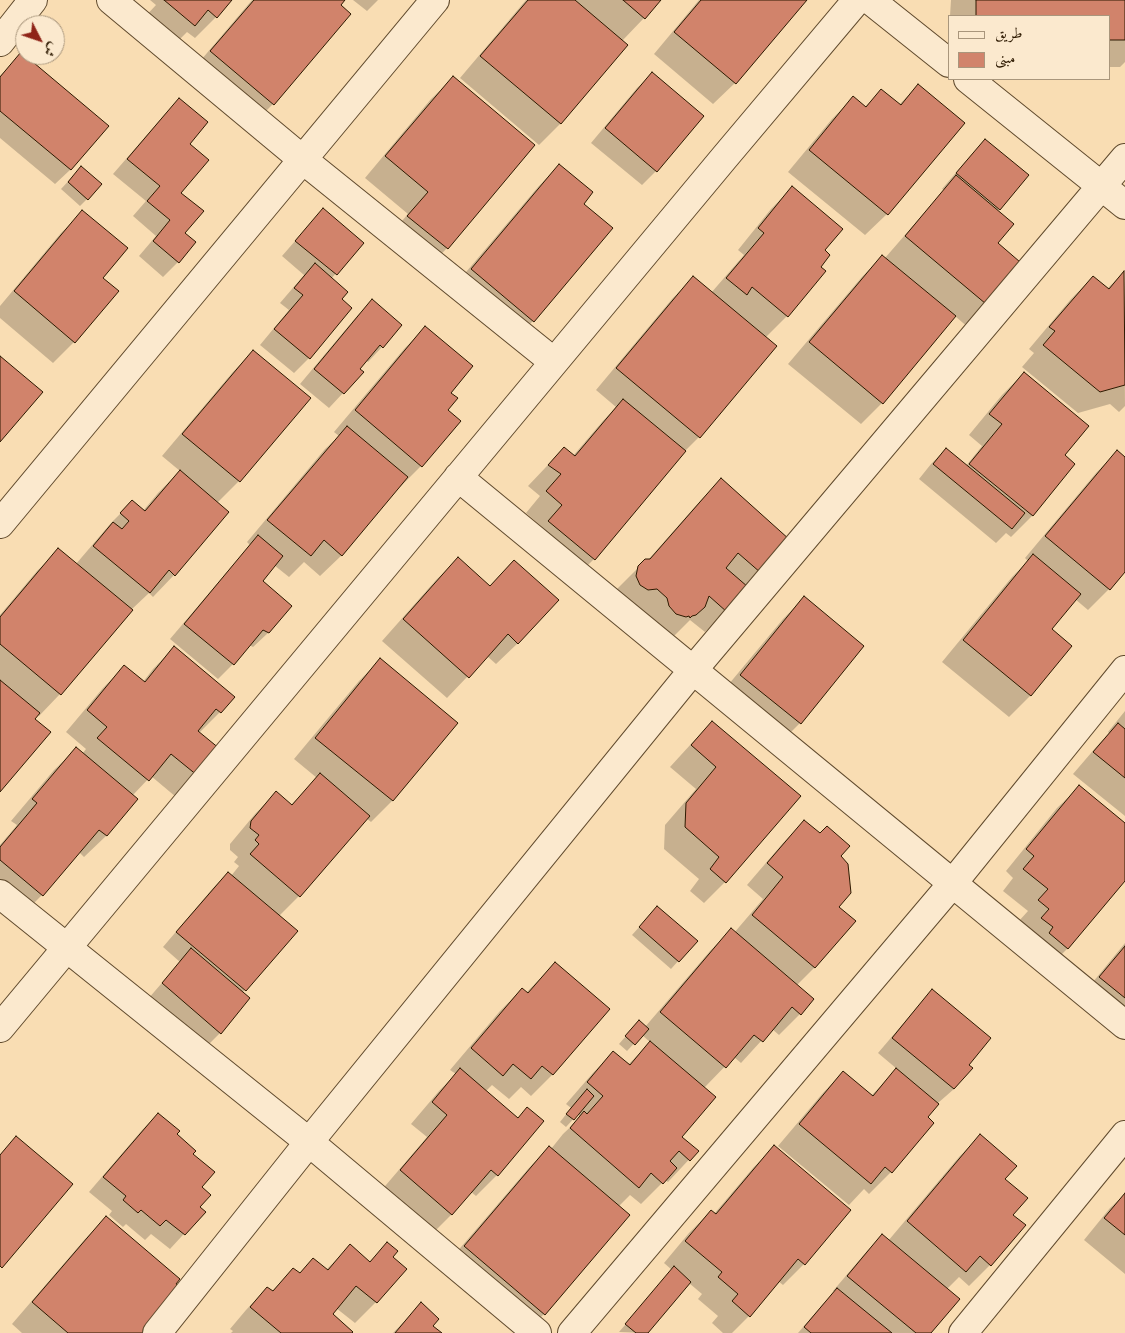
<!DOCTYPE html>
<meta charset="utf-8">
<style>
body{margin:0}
#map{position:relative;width:1125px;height:1333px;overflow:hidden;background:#f9ddb3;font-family:"IM FELL English",Amiri,serif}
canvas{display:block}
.legend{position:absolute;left:948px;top:15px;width:162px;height:65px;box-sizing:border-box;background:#fbe9ce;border:1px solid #a9967c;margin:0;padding:6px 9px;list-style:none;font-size:15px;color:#2d1900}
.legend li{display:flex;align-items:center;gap:10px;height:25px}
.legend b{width:25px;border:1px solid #a9967c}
.north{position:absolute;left:15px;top:15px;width:50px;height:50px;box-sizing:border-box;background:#fbe9ce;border:1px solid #a9967c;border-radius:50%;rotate:131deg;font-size:14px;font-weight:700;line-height:20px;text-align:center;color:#2d1900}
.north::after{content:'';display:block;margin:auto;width:18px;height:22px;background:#8f2418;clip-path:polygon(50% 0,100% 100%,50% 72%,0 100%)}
</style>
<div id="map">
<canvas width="1125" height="1333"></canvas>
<ul class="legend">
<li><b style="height:6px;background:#fbe9ce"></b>طريق</li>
<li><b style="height:14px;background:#d1836b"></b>مبنى</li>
</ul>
<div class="north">ش</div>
</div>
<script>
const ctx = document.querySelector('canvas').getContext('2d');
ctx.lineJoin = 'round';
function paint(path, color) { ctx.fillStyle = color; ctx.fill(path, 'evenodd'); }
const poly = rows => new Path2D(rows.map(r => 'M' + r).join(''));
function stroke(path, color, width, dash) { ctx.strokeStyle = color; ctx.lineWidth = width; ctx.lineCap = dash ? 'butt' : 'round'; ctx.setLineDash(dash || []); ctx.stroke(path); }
paint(poly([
 [150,0,231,0,216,17,195,38,187,32,173,46,142,20,156,5],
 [252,0,344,0,273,104,252,125,190,73],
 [353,0,378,0,367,11],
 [526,0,659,0,644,18,622,41,627,45,560,124,539,145,460,78],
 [699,0,805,0,735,83,713,104,654,54],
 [951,0,1125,0,1125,62,1120,67,1109,67,1109,16,950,16],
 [21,54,107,126,70,170,55,184,0,138,0,76],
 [652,74,656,171,642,185,591,143,637,88],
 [453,78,534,146,447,248,426,270,387,238,408,214,365,178,431,99],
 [918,85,963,123,887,214,865,235,788,172,832,119,853,98,864,108,881,91,899,105],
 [179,100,188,144,179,193,183,234,194,242,178,262,163,277,139,256,156,236,133,216,146,201,113,174,165,114],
 [985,141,999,209,997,211,996,243,1025,268,970,329,955,316,882,403,861,424,788,364,861,278,882,256,885,258,944,190,942,189,971,155],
 [559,165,582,204,611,228,533,321,512,342,450,291,538,187],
 [74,175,87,199,80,206,61,189],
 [792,188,824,250,787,316,765,338,699,437,680,456,594,559,573,580,528,543,542,527,526,513,540,496,528,486,564,448,573,456,602,422,616,407,596,390,672,299,693,278,711,293,744,255,738,250,771,209],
 [323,210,362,243,331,279,340,299,309,358,294,373,260,345,289,310,280,303,304,275,282,256,309,225],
 [83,212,102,278,74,342,53,363,0,318,0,306,61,233],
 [1124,272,1125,406,1119,412,1110,404,1078,413,1022,367,1034,353,1029,349,1071,299,1093,277,1107,289],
 [372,301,382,347,368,362,366,360,343,393,329,408,300,384,357,316],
 [425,328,449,393,447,410,421,466,400,487,399,486,342,555,320,576,304,562,289,577,274,565,261,581,291,606,268,633,253,647,249,645,233,664,218,679,170,639,250,545,247,542,325,449,339,436,334,432,404,349],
 [253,351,309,398,239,481,217,503,174,575,153,597,149,593,131,610,60,694,39,716,37,714,0,790,0,615,37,571,59,550,76,564,111,523,132,502,143,511,158,493,180,471,162,456,232,373],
 [1024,373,1063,455,1074,464,1032,516,1011,537,1006,533,996,543,919,479,931,464,946,449,966,466,982,446,969,435,1002,395],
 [1117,452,1125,458,1125,570,1109,589,1088,610,1075,599,1051,629,1071,646,1030,696,1009,717,942,662,1012,577,1028,561,1025,558,1096,473],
 [721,480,789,540,726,611,705,632,690,620,674,636,670,637,615,598,617,589,646,560,648,560,700,501],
 [458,559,489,587,514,561,518,643,496,664,487,656,447,698,382,641,436,580],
 [804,598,863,647,800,723,778,745,719,696,783,619],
 [174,648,220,712,199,733,218,749,176,797,151,776,132,796,136,800,106,836,84,857,79,852,42,895,21,916,0,899,0,845,17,825,11,821,54,770,76,749,82,754,86,749,66,732,103,688,124,667,143,682,153,669],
 [380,660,456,723,392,801,371,822,366,818,299,896,279,916,245,990,242,993,248,998,220,1033,205,1048,148,999,180,962,163,947,213,888,228,873,231,876,239,866,234,862,238,857,230,850,230,844,255,814,276,793,291,805,317,778,294,759,359,681],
 [1125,711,1125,816,1073,774,1097,746,1109,733,1108,732],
 [712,722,799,796,725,882,704,903,690,891,699,879,664,849,665,825,696,789,670,767,691,744],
 [1079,787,1125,825,1125,879,1067,949,1046,970,1018,922,1028,911,1003,891,1013,878,1006,871,1057,808],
 [804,822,839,856,837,907,854,921,814,968,796,986,800,1014,779,1035,772,1029,741,1063,734,1057,704,1088,680,1138,697,1151,668,1182,665,1180,641,1204,630,1195,619,1206,544,1314,525,1333,443,1268,528,1169,549,1147,551,1149,563,1134,581,1117,578,1114,566,1127,560,1122,571,1108,566,1104,592,1074,613,1052,628,1065,650,1042,642,1035,627,1051,619,1044,632,1029,645,1027,710,951,731,930,734,933,763,899,747,885,783,843],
 [650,915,696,941,671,969,632,935],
 [1125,943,1125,1037,1079,999],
 [555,963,609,1009,552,1075,531,1096,521,1087,509,1099,492,1085,485,1092,497,1175,476,1196,471,1192,452,1214,430,1236,380,1192,427,1137,411,1124,439,1091,456,1074,450,1070,500,1011,522,989,526,993],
 [932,991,967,1065,954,1089,938,1103,927,1118,933,1123,891,1172,869,1194,864,1189,849,1205,778,1146,822,1094,843,1072,871,1096,897,1069,878,1053,918,1006],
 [158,1114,191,1155,200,1187,199,1207,204,1212,170,1249,151,1234,145,1240,126,1224,123,1227,109,1215,112,1211,89,1192,143,1129],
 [980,1136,1003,1179,1012,1215,990,1265,969,1286,959,1277,946,1290,929,1333,798,1333,823,1304,835,1292,833,1291,867,1251,882,1236,888,1241,959,1157],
 [774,1147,804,1264,783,1285,778,1281,749,1316,732,1333,723,1333,712,1323,718,1316,698,1299,702,1294,689,1283,647,1333,619,1332,672,1270,664,1263,689,1233,711,1211,714,1214,753,1168],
 [1125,1194,1125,1274,1084,1240,1110,1208],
 [106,1218,147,1333,22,1333,12,1324,85,1239],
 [388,1244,391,1257,376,1302,355,1323,336,1308,331,1315,350,1333,231,1333,233,1331,230,1329,246,1310,267,1288,271,1292,293,1270,299,1274,313,1260,326,1270,350,1246,369,1262],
 [421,1304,432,1326,440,1333,393,1333]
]), '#0003');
const building = poly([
 [164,0,232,0,217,18,208,10,195,26,164,0],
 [254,0,345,0,341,5,351,14,274,105,210,51,254,0],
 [528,0,575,0,628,45,561,124,480,56,528,0],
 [623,0,661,0,645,19,623,0],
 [701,0,807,0,736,84,674,32,701,0],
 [976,0,1125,0,1125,40,1109,40,1109,16,976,16,976,0],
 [21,52,109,126,71,170,0,111,0,77,21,52],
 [652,72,704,116,657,172,605,128,652,72],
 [453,76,535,145,448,249,407,216,428,192,385,156,453,76],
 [918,84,965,123,888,215,809,150,853,96,866,107,881,89,901,105,918,84],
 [179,98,208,122,190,144,209,160,181,193,204,211,185,233,196,242,179,263,153,241,170,220,147,201,160,186,127,159,179,98],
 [985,139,1029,175,1000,210,956,173,985,139],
 [559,164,593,192,584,204,613,228,534,322,471,269,559,164],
 [81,166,102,184,88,200,68,182,81,166],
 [956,175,1014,224,998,243,1027,268,992,309,905,236,956,175],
 [792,186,843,229,825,250,830,255,821,267,826,271,788,317,752,287,747,295,726,278,764,233,758,228,792,186],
 [323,208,364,243,337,275,295,241,323,208],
 [82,210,128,248,103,278,119,291,75,343,14,291,82,210],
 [882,255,956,316,883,404,809,342,882,255],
 [315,263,348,292,342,299,352,308,310,359,274,329,303,295,294,288,315,263],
 [1124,271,1125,385,1100,392,1043,345,1055,331,1049,327,1093,276,1109,289,1124,271],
 [693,276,777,346,700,438,616,368,693,276],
 [372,299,402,325,383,348,380,345,360,369,364,372,344,394,314,369,372,299],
 [425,326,473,366,451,393,458,398,448,410,461,421,422,467,355,410,425,326],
 [253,350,311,398,240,482,182,434,253,350],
 [0,356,43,392,0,442,0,356],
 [1024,372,1089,426,1065,455,1075,464,1033,516,969,464,1002,424,989,414,1024,372],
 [623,399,686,451,595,560,548,521,562,505,546,491,561,474,548,465,564,447,575,456,623,399],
 [347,426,408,477,342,556,324,540,311,556,267,520,347,426],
 [946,448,1025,513,1012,529,933,464,946,448],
 [1117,450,1125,457,1125,572,1110,590,1045,536,1117,450],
 [180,470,229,512,175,576,169,570,150,593,93,546,113,522,122,529,129,521,120,513,132,500,145,511,180,470],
 [721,478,790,540,761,573,738,553,726,568,748,587,727,612,709,596,705,607,696,615,692,616,690,618,689,616,686,617,676,614,669,606,667,598,657,589,648,590,640,585,636,576,638,566,645,559,650,559,721,478],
 [258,535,283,556,263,581,292,606,269,633,263,630,234,665,184,624,258,535],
 [58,548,133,610,61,695,0,644,0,617,58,548],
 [1033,554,1081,594,1052,629,1072,646,1031,696,963,640,1033,554],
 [458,557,490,586,514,560,559,600,518,644,508,634,469,678,403,619,458,557],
 [804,596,864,646,801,724,740,675,804,596],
 [174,646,235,697,221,713,216,709,198,731,220,749,198,776,171,754,149,781,97,738,107,727,87,710,124,665,145,682,174,646],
 [380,658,458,723,393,801,315,738,380,658],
 [0,680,40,713,35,719,51,732,0,792,0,680],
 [712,721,801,796,726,883,710,869,719,857,685,827,686,803,716,767,691,745,712,721],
 [1118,723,1125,729,1125,778,1093,752,1118,723],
 [76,747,138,799,107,836,99,830,43,896,0,860,0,847,37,803,32,799,76,747],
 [320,773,370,816,300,897,250,854,259,844,255,840,259,835,250,828,251,821,276,791,292,805,320,773],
 [1079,785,1125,823,1125,881,1068,949,1049,933,1053,927,1041,918,1049,909,1038,900,1048,889,1023,869,1034,856,1026,849,1079,785],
 [804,820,820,833,827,826,850,846,841,856,848,864,851,893,839,907,856,921,815,968,752,915,783,877,767,863,804,820],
 [228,872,298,931,246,991,176,932,228,872],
 [657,906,698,941,679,962,639,927,657,906],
 [731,928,814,999,801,1015,792,1007,763,1042,754,1035,726,1068,660,1012,731,928],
 [1125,946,1125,998,1099,977,1125,946],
 [191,948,250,998,221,1034,162,983,191,948],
 [555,962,610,1009,553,1075,542,1066,531,1079,513,1064,503,1076,471,1048,522,988,528,993,555,962],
 [932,989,991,1038,969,1065,973,1068,954,1089,892,1038,932,989],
 [639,1020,649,1029,635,1045,625,1036,639,1020],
 [650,1041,716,1097,682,1137,699,1151,690,1161,679,1151,670,1161,677,1168,663,1184,651,1173,639,1188,570,1128,584,1111,587,1114,603,1096,587,1082,613,1051,630,1065,650,1041],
 [460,1068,518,1118,527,1107,544,1121,498,1176,491,1170,452,1215,400,1170,447,1115,432,1102,460,1068],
 [896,1068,939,1104,928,1117,934,1123,892,1173,885,1167,871,1184,799,1124,843,1071,873,1096,896,1068],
 [587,1089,594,1096,574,1120,566,1114,587,1089],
 [158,1113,180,1131,177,1134,196,1151,193,1154,215,1172,202,1187,211,1195,200,1207,206,1212,185,1235,166,1220,160,1226,141,1210,138,1213,123,1200,126,1196,103,1177,158,1113],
 [980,1134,1017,1166,1005,1179,1028,1198,1013,1215,1026,1225,991,1266,980,1256,966,1272,907,1221,980,1134],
 [16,1136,73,1184,2,1268,0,1266,0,1155,16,1136],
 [774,1145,851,1210,805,1265,798,1259,750,1317,732,1301,738,1294,718,1277,722,1272,685,1241,711,1210,716,1214,774,1145],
 [549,1146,630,1215,545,1315,464,1246,549,1146],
 [1125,1193,1125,1235,1104,1218,1125,1193],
 [106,1216,180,1279,176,1284,185,1291,149,1333,68,1333,32,1302,106,1216],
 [882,1234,960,1299,931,1333,916,1333,847,1276,882,1234],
 [387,1242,398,1251,393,1257,407,1269,377,1303,356,1286,333,1314,353,1332,352,1333,281,1333,250,1307,267,1287,273,1291,293,1268,300,1273,313,1258,328,1270,350,1244,370,1262,387,1242],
 [674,1266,691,1282,648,1333,636,1333,625,1324,674,1266],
 [837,1288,892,1333,811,1333,804,1327,837,1288],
 [421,1302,439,1319,433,1326,442,1333,395,1333,421,1302]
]);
paint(building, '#d1836b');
stroke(building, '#2d1900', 1);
const street = poly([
 [111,0,302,159,554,362],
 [870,0,949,63],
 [0,42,33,0],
 [968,79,1125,205],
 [458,477,1125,1025],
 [0,524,435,0],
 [0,894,309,1142,537,1333],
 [0,1028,724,158,857,0],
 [157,1333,309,1142,693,670,1125,158],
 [572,1333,952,884,1125,670],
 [963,1333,1125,1135]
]);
stroke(street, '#604a2d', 30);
stroke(street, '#fbe9ce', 28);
</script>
